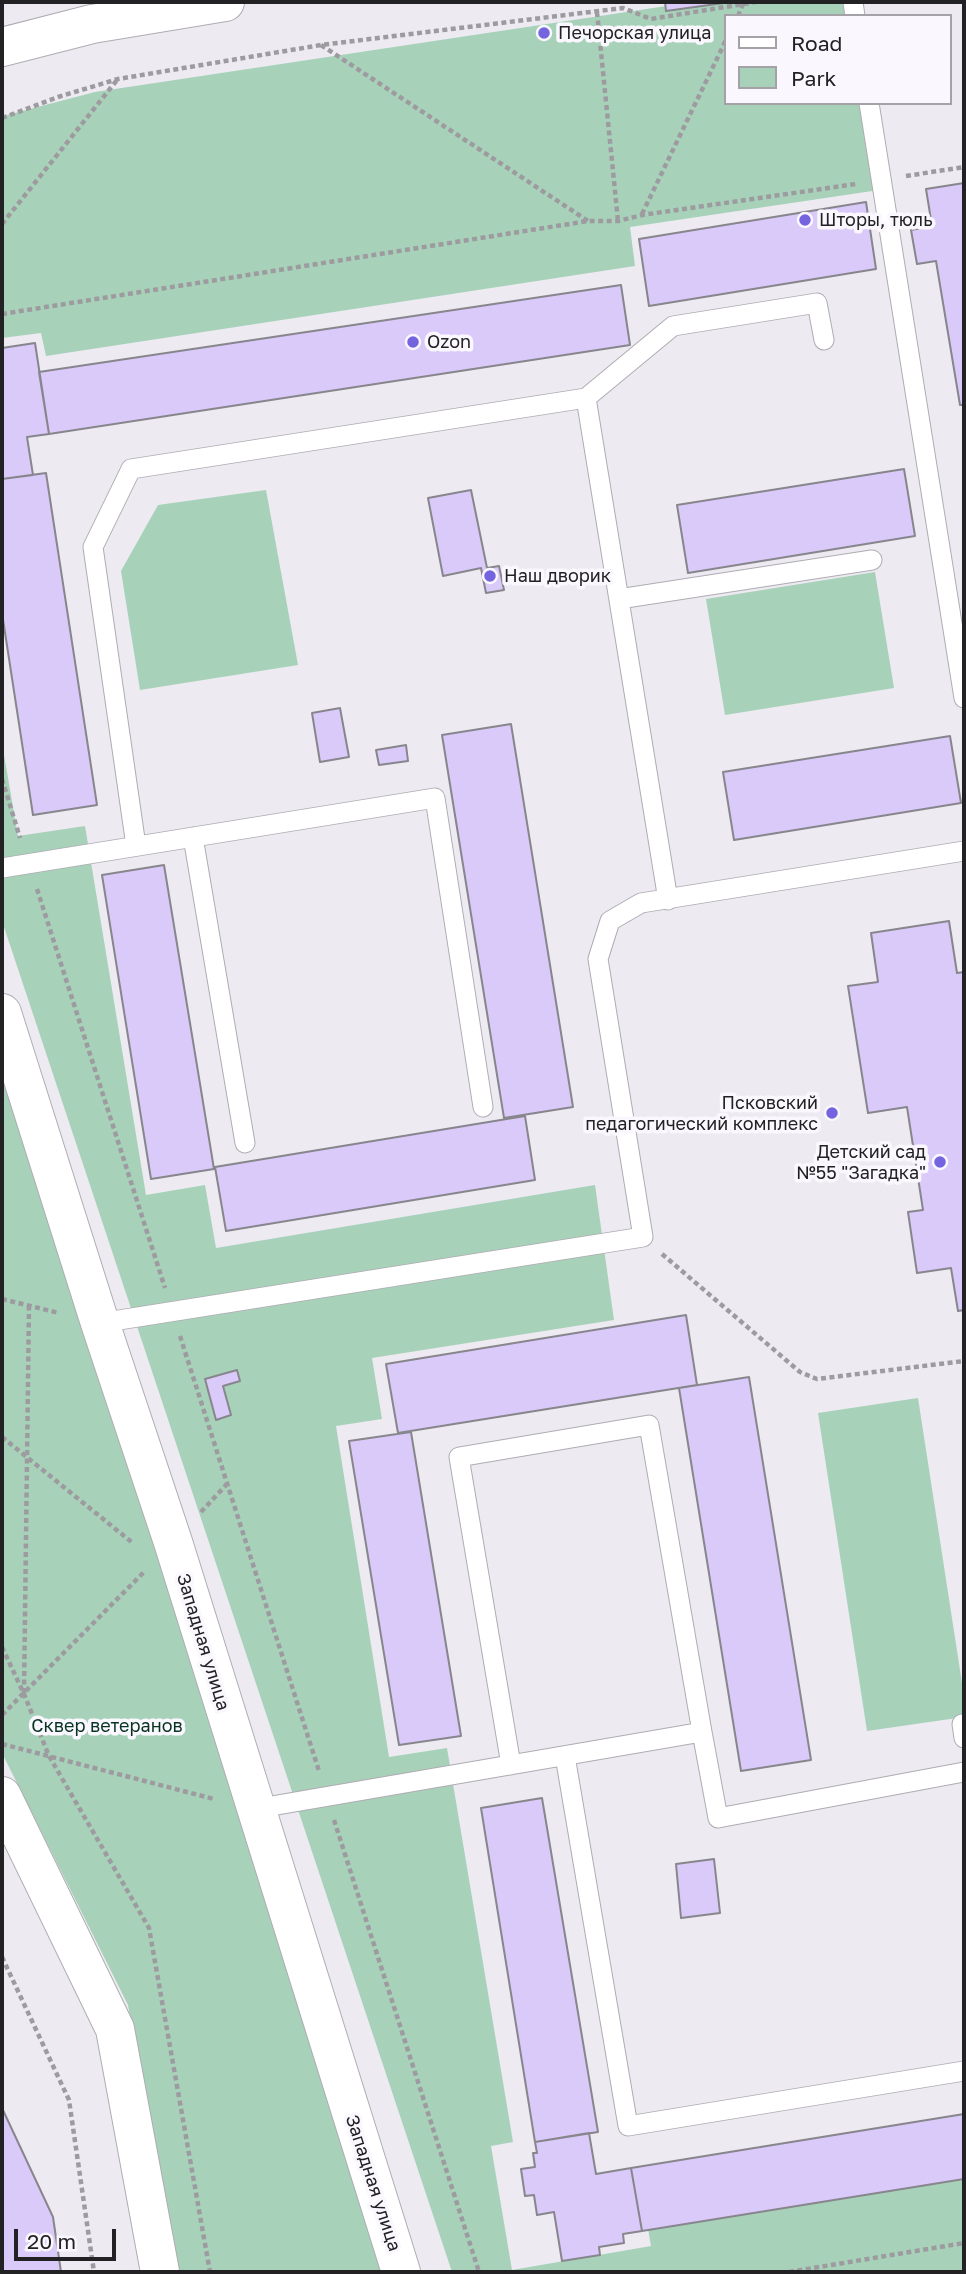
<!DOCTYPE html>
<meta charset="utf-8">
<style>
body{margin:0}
#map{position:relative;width:966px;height:2274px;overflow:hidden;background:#edeaf2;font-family:"Golos Text",sans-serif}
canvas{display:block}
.frame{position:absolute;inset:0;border:4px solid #222123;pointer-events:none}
.legend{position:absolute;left:724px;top:14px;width:228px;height:91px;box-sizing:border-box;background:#faf8fe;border:2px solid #a4a2a6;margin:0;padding:9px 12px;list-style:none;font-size:21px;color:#222123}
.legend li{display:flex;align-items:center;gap:14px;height:35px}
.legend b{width:35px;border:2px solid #a4a2a6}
.scale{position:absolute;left:14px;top:2229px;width:102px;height:32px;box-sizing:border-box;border:4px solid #222123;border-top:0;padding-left:9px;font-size:21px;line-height:24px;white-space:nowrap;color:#222123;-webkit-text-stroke:5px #faf8fe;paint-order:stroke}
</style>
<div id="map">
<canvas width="966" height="2274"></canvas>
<div class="frame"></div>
<ul class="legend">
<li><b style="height:9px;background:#fff"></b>Road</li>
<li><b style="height:19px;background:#a7d2b9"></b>Park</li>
</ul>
<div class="scale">20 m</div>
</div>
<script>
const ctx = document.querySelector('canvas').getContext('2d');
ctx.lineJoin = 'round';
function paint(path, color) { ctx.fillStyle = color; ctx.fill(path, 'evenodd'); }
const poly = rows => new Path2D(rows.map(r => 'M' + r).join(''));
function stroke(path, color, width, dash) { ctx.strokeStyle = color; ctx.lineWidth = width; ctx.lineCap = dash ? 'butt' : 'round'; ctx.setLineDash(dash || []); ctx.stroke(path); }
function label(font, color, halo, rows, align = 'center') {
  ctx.font = font + ' "Golos Text",sans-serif'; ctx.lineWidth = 7; ctx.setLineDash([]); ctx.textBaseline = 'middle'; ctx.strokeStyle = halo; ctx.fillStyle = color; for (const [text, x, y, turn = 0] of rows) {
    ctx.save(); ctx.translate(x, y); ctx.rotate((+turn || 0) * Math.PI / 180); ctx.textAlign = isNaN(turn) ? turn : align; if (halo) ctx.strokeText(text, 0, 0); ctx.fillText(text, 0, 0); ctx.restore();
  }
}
paint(poly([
 [693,2,846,2,849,16,726,16,726,103,864,103,879,190,630,227,635,266,46,356,41,333,2,338,2,118,7,115,95,92],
 [266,490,298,665,140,690,121,571,158,505],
 [875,572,894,688,725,715,706,599],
 [2,743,18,836,85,826,146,1195,205,1185,216,1248,595,1185,614,1320,372,1358,382,1419,336,1426,389,1757,447,1748,513,2142,491,2146,512,2270,651,2246,648,2229,964,2177,964,2272,452,2272,2,921],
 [2,1056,393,2272,174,2272,128,2005,2,1753],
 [918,1398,964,1696,964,1717,867,1731,818,1413]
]), '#a7d2b9');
const building = poly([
 [665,2,731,2,666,11,665,2],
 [964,183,964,405,960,405,936,261,917,264,911,230,932,226,926,189,964,183],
 [866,202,876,269,649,306,639,239,866,202],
 [621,285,630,345,49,434,39,372,621,285],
 [35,343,49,434,27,437,33,475,2,479,2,348,35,343],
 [904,469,915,536,688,573,677,505,904,469],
 [46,473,97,805,33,815,2,613,2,479,46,473],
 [471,490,487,568,499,566,504,590,486,593,481,568,443,576,428,498,471,490],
 [340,708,349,757,320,762,312,713,340,708],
 [511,724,573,1107,504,1118,442,735,511,724],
 [950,736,961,803,734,840,723,772,950,736],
 [406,745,408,761,379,765,376,750,406,745],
 [164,865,214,1169,151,1179,102,875,164,865],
 [949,921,957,973,964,972,964,1310,958,1311,951,1268,917,1273,908,1212,923,1210,907,1107,868,1113,848,986,878,982,871,933,949,921],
 [525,1116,535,1180,226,1231,215,1167,525,1116],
 [686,1315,697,1385,398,1433,386,1364,686,1315],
 [237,1370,240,1381,223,1386,231,1415,216,1420,205,1379,237,1370],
 [749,1377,811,1760,741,1771,679,1388,749,1377],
 [411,1432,461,1736,399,1745,349,1441,411,1432],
 [542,1798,598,2132,535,2142,481,1808,542,1798],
 [714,1859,720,1913,681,1918,676,1864,714,1859],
 [2,2108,53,2217,61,2272,2,2272,2,2108],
 [964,2114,964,2179,642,2231,631,2168,964,2114],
 [589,2133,596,2174,631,2168,642,2231,623,2234,624,2243,599,2247,600,2255,562,2261,554,2212,537,2215,534,2195,525,2196,521,2169,535,2167,533,2153,537,2153,535,2142,589,2133]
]);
paint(building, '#dacaf9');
stroke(building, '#88868d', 2);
const service = poly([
 [853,2,855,16],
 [869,103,964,698],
 [586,398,668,900],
 [619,599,872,560],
 [193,837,245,1143],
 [136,846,93,547,131,469,586,398,673,326,817,303,824,340],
 [2,868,435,798,483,1107],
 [100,1323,643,1237,598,959,610,921,641,903,964,851],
 [964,1724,962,1724,964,1738],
 [565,1756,628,2126,964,2071],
 [511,1765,459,1457,649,1425,702,1732],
 [254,1809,702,1732,718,1818,964,1772]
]);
const minor = poly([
 [2,1013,100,1323,173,1542,401,2272]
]);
const tertiary = poly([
 [2,1796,115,2029,160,2272]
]);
const secondary = poly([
 [2,47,92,24,225,2]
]);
stroke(service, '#afacb3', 21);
stroke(minor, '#afacb3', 40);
stroke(tertiary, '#afacb3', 40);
stroke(secondary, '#afacb3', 40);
stroke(poly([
 [597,12,618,221],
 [738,16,743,4],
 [321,45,588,221],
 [2,118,58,97,118,79,321,45,623,8,651,19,756,2],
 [906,176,964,167],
 [642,214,726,40],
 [2,224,117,80],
 [2,314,588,221,618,221,642,215,856,184],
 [2,779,20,838],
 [37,889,165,1288],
 [662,1254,800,1372,817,1379,964,1361],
 [2,1299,59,1313],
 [180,1336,319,1771],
 [2,1437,134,1544],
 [201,1512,227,1484],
 [2,1647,24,1694,49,1756,149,1928,210,2272],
 [24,1693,29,1306],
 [2,1715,144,1572],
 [2,1744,214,1799],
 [334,1820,479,2272],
 [2,1957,69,2100,94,2272],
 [789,2272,964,2243]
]), '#9d9ba0', 4.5, [5, 3.5]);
stroke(service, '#fff', 19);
stroke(minor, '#fff', 38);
stroke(tertiary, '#fff', 38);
stroke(secondary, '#fff', 38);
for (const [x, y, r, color] of [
 [544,33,7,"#7464df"],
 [805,220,7,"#7464df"],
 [413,342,7,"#7464df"],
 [490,576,7,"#7464df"],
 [832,1113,7,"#7464df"],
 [940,1162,7,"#7464df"]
]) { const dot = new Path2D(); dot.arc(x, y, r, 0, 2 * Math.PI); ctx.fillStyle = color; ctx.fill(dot); stroke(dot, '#faf8fe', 2.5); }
label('18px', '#222123', '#faf8fe', [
 ["Печорская улица",558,33],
 ["Шторы, тюль",819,220],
 ["Ozon",427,342],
 ["Наш дворик",504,576],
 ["Псковский",818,1103,"right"],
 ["педагогический комплекс",818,1124,"right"],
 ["Детский сад",926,1152,"right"],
 ["№55 \"Загадка\"",926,1173,"right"]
], 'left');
label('18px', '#222123', '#faf8fe', [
 ["Западная улица",203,1642,73],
 ["Западная улица",373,2183,72]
]);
label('18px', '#083320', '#faf8fe', [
 ["Сквер ветеранов",107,1726]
]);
</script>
